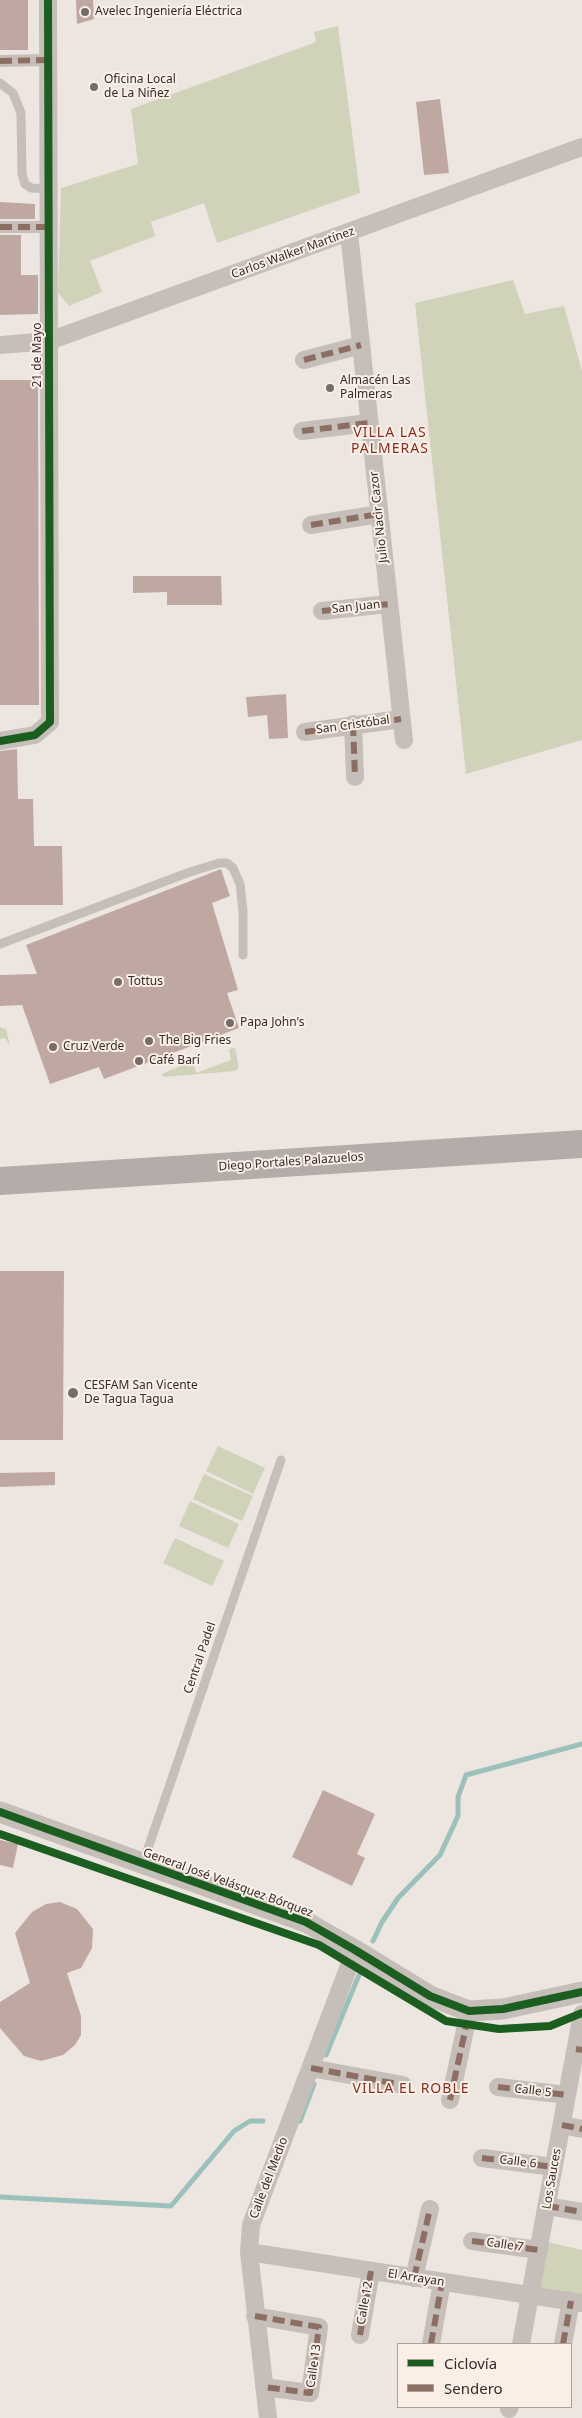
<!DOCTYPE html>
<meta charset="utf-8">
<style>
body{margin:0}
#map{position:relative;width:582px;height:2418px;overflow:hidden;background:#ede6e0;font-family:"Noto Sans",sans-serif}
canvas{display:block}
.legend{position:absolute;left:397px;top:2343px;width:175px;height:65px;box-sizing:border-box;background:#f9efe7;border:1px solid #aba19b;margin:0;padding:6px 9px;list-style:none;font-size:15px;color:#362b28}
.legend li{display:flex;align-items:center;gap:10px;height:25px}
.legend b{width:25px;border:1px solid #aba19b}
</style>
<div id="map">
<canvas width="582" height="2418"></canvas>
<ul class="legend">
<li><b style="height:6px;background:#1b5e20"></b>Ciclovía</li>
<li><b style="height:6px;background:#8d6e63"></b>Sendero</li>
</ul>
</div>
<script>
const ctx = document.querySelector('canvas').getContext('2d');
ctx.lineJoin = 'round';
function paint(path, color) { ctx.fillStyle = color; ctx.fill(path, 'evenodd'); }
const poly = rows => new Path2D(rows.map(r => 'M' + r).join(''));
function stroke(path, color, width, dash) { ctx.strokeStyle = color; ctx.lineWidth = width; ctx.lineCap = dash ? 'butt' : 'round'; ctx.setLineDash(dash || []); ctx.stroke(path); }
function label(font, color, halo, rows, align = 'center') {
  ctx.font = font + ' "Noto Sans",sans-serif'; ctx.lineWidth = 4; ctx.setLineDash([]); ctx.textBaseline = 'middle'; ctx.strokeStyle = halo; ctx.fillStyle = color; for (const [text, x, y, turn = 0] of rows) {
    ctx.save(); ctx.translate(x, y); ctx.rotate((+turn || 0) * Math.PI / 180); ctx.textAlign = isNaN(turn) ? turn : align; if (halo) ctx.strokeText(text, 0, 0); ctx.fillText(text, 0, 0); ctx.restore();
  }
}
paint(poly([
 [338,26,360,193,217,243,204,203,151,222,155,236,90,261,102,292,69,306,58,293,61,188,138,164,131,109,316,42,314,32],
 [513,280,525,314,564,306,582,371,582,740,466,774,415,303],
 [0,1027,6,1029,10,1046,5,1038,0,1039],
 [235,1048,238,1063,238,1069,235,1071,163,1077,162,1074,193,1060,196,1073,231,1060,229,1049],
 [218,1446,265,1468,253,1494,206,1471],
 [204,1474,253,1496,242,1521,193,1499],
 [190,1501,239,1524,228,1548,179,1526],
 [175,1538,224,1561,212,1586,163,1563],
 [540,2240,582,2250,582,2303,530,2295]
]), '#d0d2ba');
stroke(poly([
 [373,1941,382,1922,398,1898,440,1855,458,1816,458,1797,466,1775,582,1744],
 [326,2055,359,1975],
 [300,2121,314,2084],
 [0,2197,171,2206,234,2131,250,2121,263,2121]
]), '#9cc0bc', 5);
paint(poly([
 [0,0,28,0,28,50,0,50],
 [76,0,93,0,94,19,77,24],
 [440,99,449,173,424,175,416,102],
 [0,202,35,204,35,219,0,219],
 [0,235,21,235,21,275,38,275,38,314,0,315],
 [0,380,38,380,39,705,0,705],
 [133,576,221,576,222,605,167,605,167,592,133,593],
 [286,694,288,738,269,739,267,715,248,717,246,697],
 [17,749,18,799,33,799,34,846,62,846,63,905,0,905,0,751],
 [221,869,230,896,212,903,238,990,227,993,239,1028,104,1079,99,1067,50,1084,22,1005,0,1006,0,975,37,974,26,945],
 [0,1271,64,1271,63,1440,0,1440],
 [55,1472,55,1485,0,1487,0,1473],
 [323,1790,375,1814,357,1854,365,1858,352,1886,292,1857],
 [0,1840,18,1844,13,1868,0,1865],
 [60,1902,77,1909,93,1929,92,1948,81,1968,67,1973,81,2016,81,2035,75,2045,63,2055,41,2061,24,2056,0,2028,0,2002,30,1983,15,1933,32,1912,46,1904]
]), '#c0a8a2');
stroke(poly([
 [0,83,13,93,21,113,22,174,25,184,31,188,49,189],
 [0,944,187,873,219,863,227,863,233,868,240,884,243,912,243,955],
 [143,1863,281,1460]
]), '#c6beb9', 9);
stroke(poly([
 [0,61,48,60],
 [0,227,48,227]
]), '#c6beb9', 12);
stroke(poly([
 [349,233,404,740],
 [0,345,49,341,582,147],
 [304,360,361,345],
 [302,431,369,423],
 [311,525,379,514],
 [322,611,389,604],
 [353,724,355,777],
 [305,732,401,719],
 [0,741,35,735,50,722,48,0],
 [311,2068,403,2085],
 [498,2087,567,2095],
 [450,2100,469,2011],
 [562,2125,582,2129],
 [482,2158,554,2167],
 [547,2206,582,2212],
 [472,2241,539,2250],
 [249,2252,582,2303],
 [414,2278,430,2209],
 [255,2316,319,2327,310,2393,264,2387],
 [360,2335,371,2271],
 [431,2344,442,2282],
 [521,2344,582,2014],
 [563,2344,571,2301],
 [509,2409,510,2407],
 [268,2418,249,2252,251,2225,355,1950]
]), '#c6beb9', 18);
stroke(poly([
 [0,1812,306,1922,355,1950,430,1996,469,2011,503,2009,582,1992]
]), '#c6beb9', 21);
stroke(poly([
 [0,1181,582,1144]
]), '#b4aca9', 28);
stroke(poly([
 [0,61,48,60],
 [0,227,48,227],
 [304,360,361,345],
 [302,431,369,423],
 [311,525,379,514],
 [322,611,389,604],
 [353,724,355,777],
 [305,732,401,719],
 [576,2049,582,2050],
 [311,2068,403,2085],
 [498,2087,567,2095],
 [450,2100,467,2022],
 [562,2125,582,2129],
 [482,2158,554,2167],
 [547,2206,582,2212],
 [472,2241,539,2250],
 [414,2278,430,2209],
 [255,2316,319,2327,310,2393,264,2387],
 [360,2335,371,2271],
 [431,2344,442,2282],
 [563,2344,571,2301]
]), '#8d6e63', 6, [12, 6]);
stroke(poly([
 [0,741,35,735,50,722,48,0],
 [0,1812,306,1922,355,1950,430,1996,469,2011,503,2009,582,1992],
 [0,1834,319,1945,446,2021,499,2029,550,2026,582,2013]
]), '#1b5e20', 8);
for (const [x, y, r, color] of [
 [85,12,5,"#766c68"],
 [94,87,5,"#766c68"],
 [330,388,5,"#766c68"],
 [118,982,5,"#766c68"],
 [230,1023,5,"#766c68"],
 [149,1041,5,"#766c68"],
 [53,1047,5,"#766c68"],
 [139,1061,5,"#766c68"],
 [73,1393,6,"#766c68"]
]) { const dot = new Path2D(); dot.arc(x, y, r, 0, 2 * Math.PI); ctx.fillStyle = color; ctx.fill(dot); stroke(dot, '#f9efe7', 2); }
label('12px', '#362b28', '#f9efe7', [
 ["Avelec Ingeniería Eléctrica",95,12],
 ["Oficina Local",104,80],
 ["de La Niñez",104,94],
 ["Almacén Las",340,381],
 ["Palmeras",340,395],
 ["Tottus",128,982],
 ["Papa John's",240,1023],
 ["The Big Fries",159,1041],
 ["Cruz Verde",63,1047],
 ["Café Barí",149,1061],
 ["CESFAM San Vicente",84,1386],
 ["De Tagua Tagua",84,1400]
], 'left');
label('12px', '#362b28', '#f9efe7', [
 ["Carlos Walker Martínez",293,253,-20],
 ["21 de Mayo",38,355,-90],
 ["Julio Nacir Cazor",379,517,-96],
 ["San Juan",356,607,-6],
 ["San Cristóbal",353,725,-8],
 ["Diego Portales Palazuelos",291,1162,-4],
 ["Central Padel",200,1658,-71],
 ["General José Velásquez Bórquez",228,1883,20],
 ["Calle 5",533,2091,7],
 ["Calle 6",518,2162,7],
 ["Calle del Medio",269,2178,-69],
 ["Los Sauces",552,2179,-80],
 ["Calle 7",505,2245,8],
 ["El Arrayan",416,2278,9],
 ["Calle 12",365,2303,-80],
 ["Calle 13",314,2366,-82]
]);
ctx.letterSpacing = '1px';
label('14px', '#852f21', '#f9efe7', [
 ["VILLA LAS",390,433],
 ["PALMERAS",390,449],
 ["VILLA EL ROBLE",411,2089]
]);
ctx.letterSpacing = '0px';
</script>
